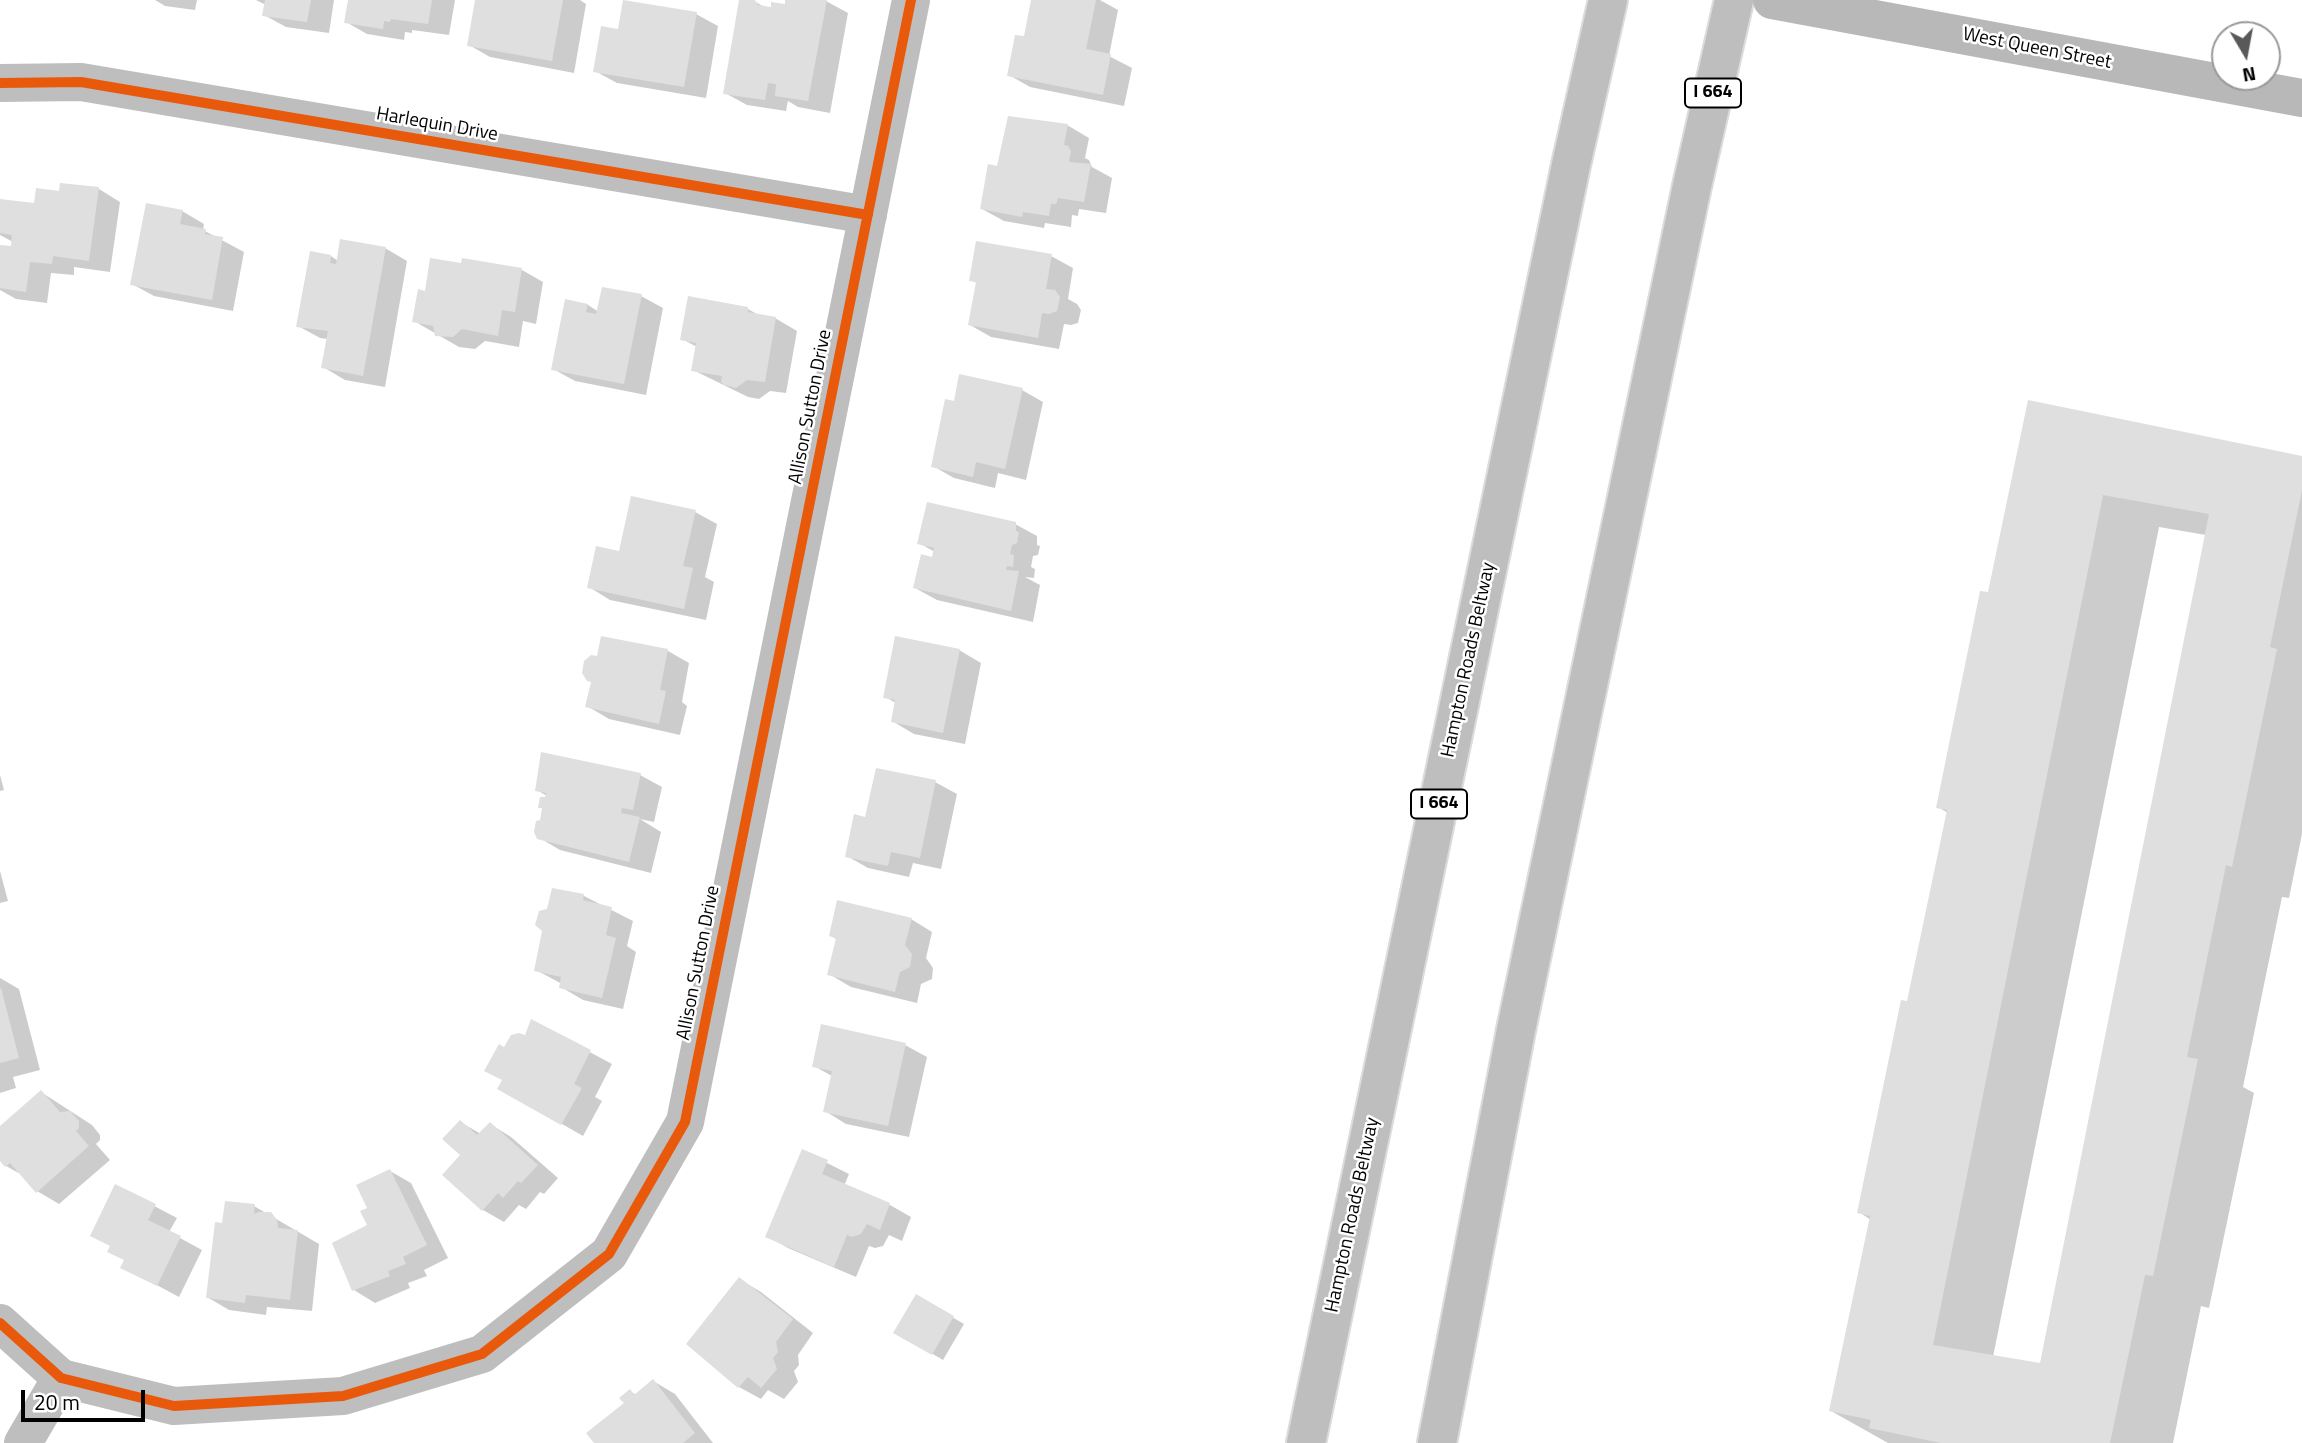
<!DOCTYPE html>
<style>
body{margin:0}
#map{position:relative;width:2302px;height:1443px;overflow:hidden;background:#fff;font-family:"Titillium Web",sans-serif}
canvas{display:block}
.north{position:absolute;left:2211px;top:21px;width:70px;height:70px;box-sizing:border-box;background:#fff;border:2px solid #999;border-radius:50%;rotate:170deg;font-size:19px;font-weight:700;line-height:28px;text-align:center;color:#000}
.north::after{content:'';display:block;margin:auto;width:24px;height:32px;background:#595959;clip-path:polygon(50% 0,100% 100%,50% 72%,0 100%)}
.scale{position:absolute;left:21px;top:1390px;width:124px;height:32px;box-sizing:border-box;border:4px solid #000;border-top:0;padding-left:9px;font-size:21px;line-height:24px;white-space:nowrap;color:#000;-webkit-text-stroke:5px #fff;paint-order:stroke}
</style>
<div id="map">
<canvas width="2302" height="1443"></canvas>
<div class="north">N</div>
<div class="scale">20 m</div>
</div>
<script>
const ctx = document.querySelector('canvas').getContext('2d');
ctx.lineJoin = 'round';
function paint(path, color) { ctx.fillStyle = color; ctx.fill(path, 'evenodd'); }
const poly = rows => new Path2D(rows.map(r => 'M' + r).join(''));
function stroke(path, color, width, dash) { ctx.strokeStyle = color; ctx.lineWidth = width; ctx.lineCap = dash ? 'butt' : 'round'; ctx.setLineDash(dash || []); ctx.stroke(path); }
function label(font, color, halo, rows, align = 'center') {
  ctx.font = font + ' "Titillium Web",sans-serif'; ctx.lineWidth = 5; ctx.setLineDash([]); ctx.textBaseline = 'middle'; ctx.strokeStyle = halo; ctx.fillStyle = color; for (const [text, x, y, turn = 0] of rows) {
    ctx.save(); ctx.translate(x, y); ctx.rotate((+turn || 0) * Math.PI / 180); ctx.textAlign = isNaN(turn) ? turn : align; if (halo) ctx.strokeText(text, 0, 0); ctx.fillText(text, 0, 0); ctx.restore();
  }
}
paint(poly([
 [155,0,197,0,195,10,165,6],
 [256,0,334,0,329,33,286,27,264,15,266,5],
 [349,0,455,0,449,35,412,30,412,33,405,32,404,40,367,34,346,22],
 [477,0,580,0,586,4,574,73,490,57,469,45],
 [787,0,826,1,848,13,830,113,798,107,788,101,786,111,747,105,725,93,754,1,766,8,786,7],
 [1033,0,1100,0,1118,10,1109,56,1132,68,1124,106,1030,87,1009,75,1025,38],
 [696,14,718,26,706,98,617,83,595,71],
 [1067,125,1089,138,1085,158,1089,160,1092,167,1112,178,1106,213,1079,209,1078,216,1072,215,1071,227,1045,223,1044,228,1004,221,982,209,999,168],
 [99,189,120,202,110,272,74,267,74,275,51,273,47,303,16,299,0,290,0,247,12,248,13,242,0,235,0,200,36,205,61,193],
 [182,211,204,224,203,230,244,252,233,311,154,296,132,284],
 [385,248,407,261,385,387,345,380,323,367,328,339,320,338,298,326,331,256,338,261],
 [1051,256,1073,268,1068,299,1077,304,1081,310,1078,323,1071,325,1064,324,1059,349,991,337,970,325,977,283,971,280],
 [522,270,543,282,536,324,523,321,519,347,485,341,475,349,459,347,414,321,427,293],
 [641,296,663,308,646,395,575,381,553,369,566,301,588,305,599,312],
 [748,309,760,316,775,318,797,331,786,393,770,391,759,399,748,397,693,370,697,347,682,339],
 [1022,390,1043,402,1026,480,998,473,995,488,954,478,933,466,955,403],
 [2030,402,2302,457,2302,834,2289,898,2282,897,2243,1087,2254,1093,2209,1308,2201,1306,2173,1443,1888,1443,1831,1411,1871,1220,1859,1212,1908,1003,1948,813,1938,807,1990,594],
 [2159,527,2206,535,2041,1365,1993,1357],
 [695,512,717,524,705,577,714,582,706,620,610,600,589,587,620,553],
 [1015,524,1037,536,1037,545,1040,546,1038,555,1033,556,1031,567,1035,569,1034,578,1025,577,1040,585,1033,622,937,600,915,588,935,552,919,543],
 [959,650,981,663,965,744,914,734,892,721,896,703,885,697],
 [668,651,689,663,682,702,687,706,680,735,609,719,587,706,593,682],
 [0,775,4,790,0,791],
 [640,775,662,787,654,822,640,819,661,832,651,873,560,850,538,837,544,809,540,807,547,796,537,790],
 [935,782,957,794,941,869,913,863,909,877,868,868,847,856,867,819],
 [0,871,8,901,0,903],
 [553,890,584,896,633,921,627,946,636,952,623,1009,583,1000,561,987,562,984,536,970],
 [911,919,932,932,926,958,933,968,932,979,921,984,917,1003,851,987,829,974,838,940,831,936],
 [0,978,19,989,40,1070,13,1077,16,1088,0,1093],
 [532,1021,612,1064,595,1097,602,1101,583,1136,499,1088,504,1080,505,1050,526,1037],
 [905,1045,927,1057,909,1137,846,1124,825,1111,832,1076,814,1066],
 [41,1092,92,1125,100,1135,100,1140,96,1144,110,1160,59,1204,37,1191,24,1176,6,1166,0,1159,0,1128],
 [460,1122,481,1134,490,1124,511,1137,558,1178,544,1194,540,1192,526,1209,519,1205,504,1222,483,1210],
 [803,1151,849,1174,844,1186,890,1205,911,1217,902,1241,889,1235,883,1246,875,1248,869,1246,856,1277,788,1248,767,1236],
 [390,1171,411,1183,448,1258,424,1270,427,1276,408,1283,410,1288,375,1303,354,1290,369,1226,369,1209],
 [116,1186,177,1218,169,1232,202,1250,179,1297,123,1267,126,1261],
 [254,1206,319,1244,312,1311,267,1307,266,1315,229,1310,207,1297,224,1225],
 [739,1279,761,1292,813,1333,798,1355,799,1365,794,1371,798,1382,784,1399,768,1390,761,1399,739,1387],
 [916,1296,964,1324,943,1360,895,1332],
 [653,1381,675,1394,713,1443,596,1443,626,1404,630,1391,636,1395]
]), '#0003');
paint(poly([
 [265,0,311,0,307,22,262,16],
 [348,0,432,0,428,24,391,19,390,22,384,21,383,29,344,23],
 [475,0,563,0,552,61,467,46],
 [623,0,697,12,684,87,593,72,601,26,618,29],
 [739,0,755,0,758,5,771,7,771,2,785,4,785,0,827,0,808,101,775,96,776,84,768,83,765,100,723,94],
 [1031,0,1096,0,1086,49,1111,54,1103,95,1007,76,1015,35,1024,36],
 [1008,116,1068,124,1064,145,1068,146,1071,151,1069,162,1091,164,1084,202,1058,198,1056,204,1051,204,1049,216,1023,212,1022,217,980,209,988,164,997,166],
 [60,183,99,187,89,261,53,256,52,264,30,262,26,292,0,288,0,245,11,246,12,235,0,233,0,199,34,203,36,188,59,191],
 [146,203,183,210,180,224,206,229,205,234,223,237,212,300,130,285],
 [340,239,386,247,363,376,321,368,328,331,296,327,310,251,331,255,330,263,336,264],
 [976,241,1052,254,1046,289,1055,290,1060,297,1057,311,1049,314,1042,313,1038,338,968,325,976,282,969,281],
 [430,258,461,263,462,258,522,268,515,312,502,310,498,336,462,329,453,337,435,336,433,326,412,322,418,289,425,291],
 [602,287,642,294,624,384,551,370,565,299,588,304,586,312,596,314],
 [688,296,748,307,748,312,776,317,765,382,747,380,736,388,724,385,721,382,722,376,691,371,696,343,680,340],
 [959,374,1023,388,1005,469,976,462,973,477,931,467,945,399,954,401],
 [2028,400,2302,456,2302,490,2270,647,2277,649,2232,867,2226,865,2187,1057,2198,1059,2153,1276,2145,1275,2110,1443,1941,1443,1869,1428,1871,1420,1829,1411,1870,1216,1857,1213,1901,1000,1907,1001,1947,810,1936,808,1980,591,1988,592],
 [2103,495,2209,514,2040,1363,1933,1345],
 [631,496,696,510,683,566,693,568,684,609,587,588,596,546,619,551],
 [927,502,1016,522,1016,531,1019,532,1017,543,1012,545,1010,554,1014,555,1013,567,1007,566,1006,570,1019,571,1011,611,913,588,921,554,932,557,934,548,917,544],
 [601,636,668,649,660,690,666,691,659,724,585,707,591,682,587,681,582,673,584,661,591,655,597,656],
 [895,636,960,649,943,733,891,722,895,700,883,698],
 [541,752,641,773,633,810,622,808,621,813,640,817,629,862,537,839,534,832,536,821,540,820,542,808,538,808,540,797,545,797,546,793,535,791],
 [876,768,936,780,920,858,891,852,888,866,845,857,854,814,865,817],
 [552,888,584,894,583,900,612,907,606,935,616,938,602,998,559,988,561,977,534,971,542,931,535,925,539,911,547,909],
 [837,900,912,918,905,945,912,954,910,967,900,972,895,992,827,975,836,938,829,936],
 [1,988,19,1058,0,1063,0,989],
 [531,1019,591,1050,574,1084,582,1088,561,1125,497,1089,502,1080,484,1071,499,1044,504,1047,511,1035,519,1033,525,1035],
 [821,1024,906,1043,888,1126,823,1112,832,1071,812,1067],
 [41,1090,60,1112,70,1111,79,1121,79,1128,76,1131,89,1146,36,1193,10,1163,5,1167,0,1161,0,1126],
 [460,1120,477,1135,490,1122,538,1165,521,1183,518,1181,503,1198,498,1193,482,1211,442,1175,460,1155,442,1139],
 [802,1149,828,1160,822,1174,890,1203,880,1230,867,1224,861,1234,852,1237,847,1235,834,1267,765,1237],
 [390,1169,427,1245,403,1257,406,1264,388,1271,390,1276,352,1291,332,1243,367,1225,360,1211,367,1208,356,1185],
 [115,1184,156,1204,148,1220,181,1236,157,1286,120,1268,124,1260,107,1252,110,1246,90,1236],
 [225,1201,255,1204,254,1214,259,1212,271,1212,277,1220,278,1228,298,1230,290,1300,246,1295,245,1303,206,1298,215,1222,222,1223],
 [739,1277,793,1319,776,1342,778,1352,773,1358,777,1369,761,1388,748,1377,738,1388,686,1344],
 [916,1294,954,1316,932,1355,893,1333],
 [653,1379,695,1433,683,1443,594,1443,586,1433,624,1403,619,1398,630,1389,634,1395]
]), '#dfdfdf');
const highway = poly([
 [1306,1443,1571,165,1608,0],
 [1437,1443,1516,1030,1692,186,1734,0]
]);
stroke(highway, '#dbdbdb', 42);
stroke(poly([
 [0,83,81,82,868,215],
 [0,1323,61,1378,174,1406,343,1396,482,1354,609,1254,685,1122,911,0],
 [23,1443,61,1378]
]), '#bebebe', 38);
stroke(poly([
 [1772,0,2302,98]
]), '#b8b8b8', 38);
stroke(highway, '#bebebe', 38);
stroke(poly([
 [0,83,81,82,868,215],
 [0,1323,61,1378,174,1406,343,1396,482,1354,609,1254,685,1122,911,0]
]), '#e8590c', 10);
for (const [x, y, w] of [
 [1713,93,56],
 [1439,804,56]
]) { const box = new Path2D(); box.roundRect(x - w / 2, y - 14.5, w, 29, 5); ctx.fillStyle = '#fff'; ctx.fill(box); stroke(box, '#000', 2); }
label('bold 18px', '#000', null, [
 ["I 664",1713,93],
 ["I 664",1439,804]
]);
label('19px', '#000', '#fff', [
 ["West Queen Street",2037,49,11],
 ["Harlequin Drive",437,125,10],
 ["Allison Sutton Drive",811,407,-79],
 ["Hampton Roads Beltway",1469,660,-78],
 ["Allison Sutton Drive",699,963,-79],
 ["Hampton Roads Beltway",1353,1215,-78]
]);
</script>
